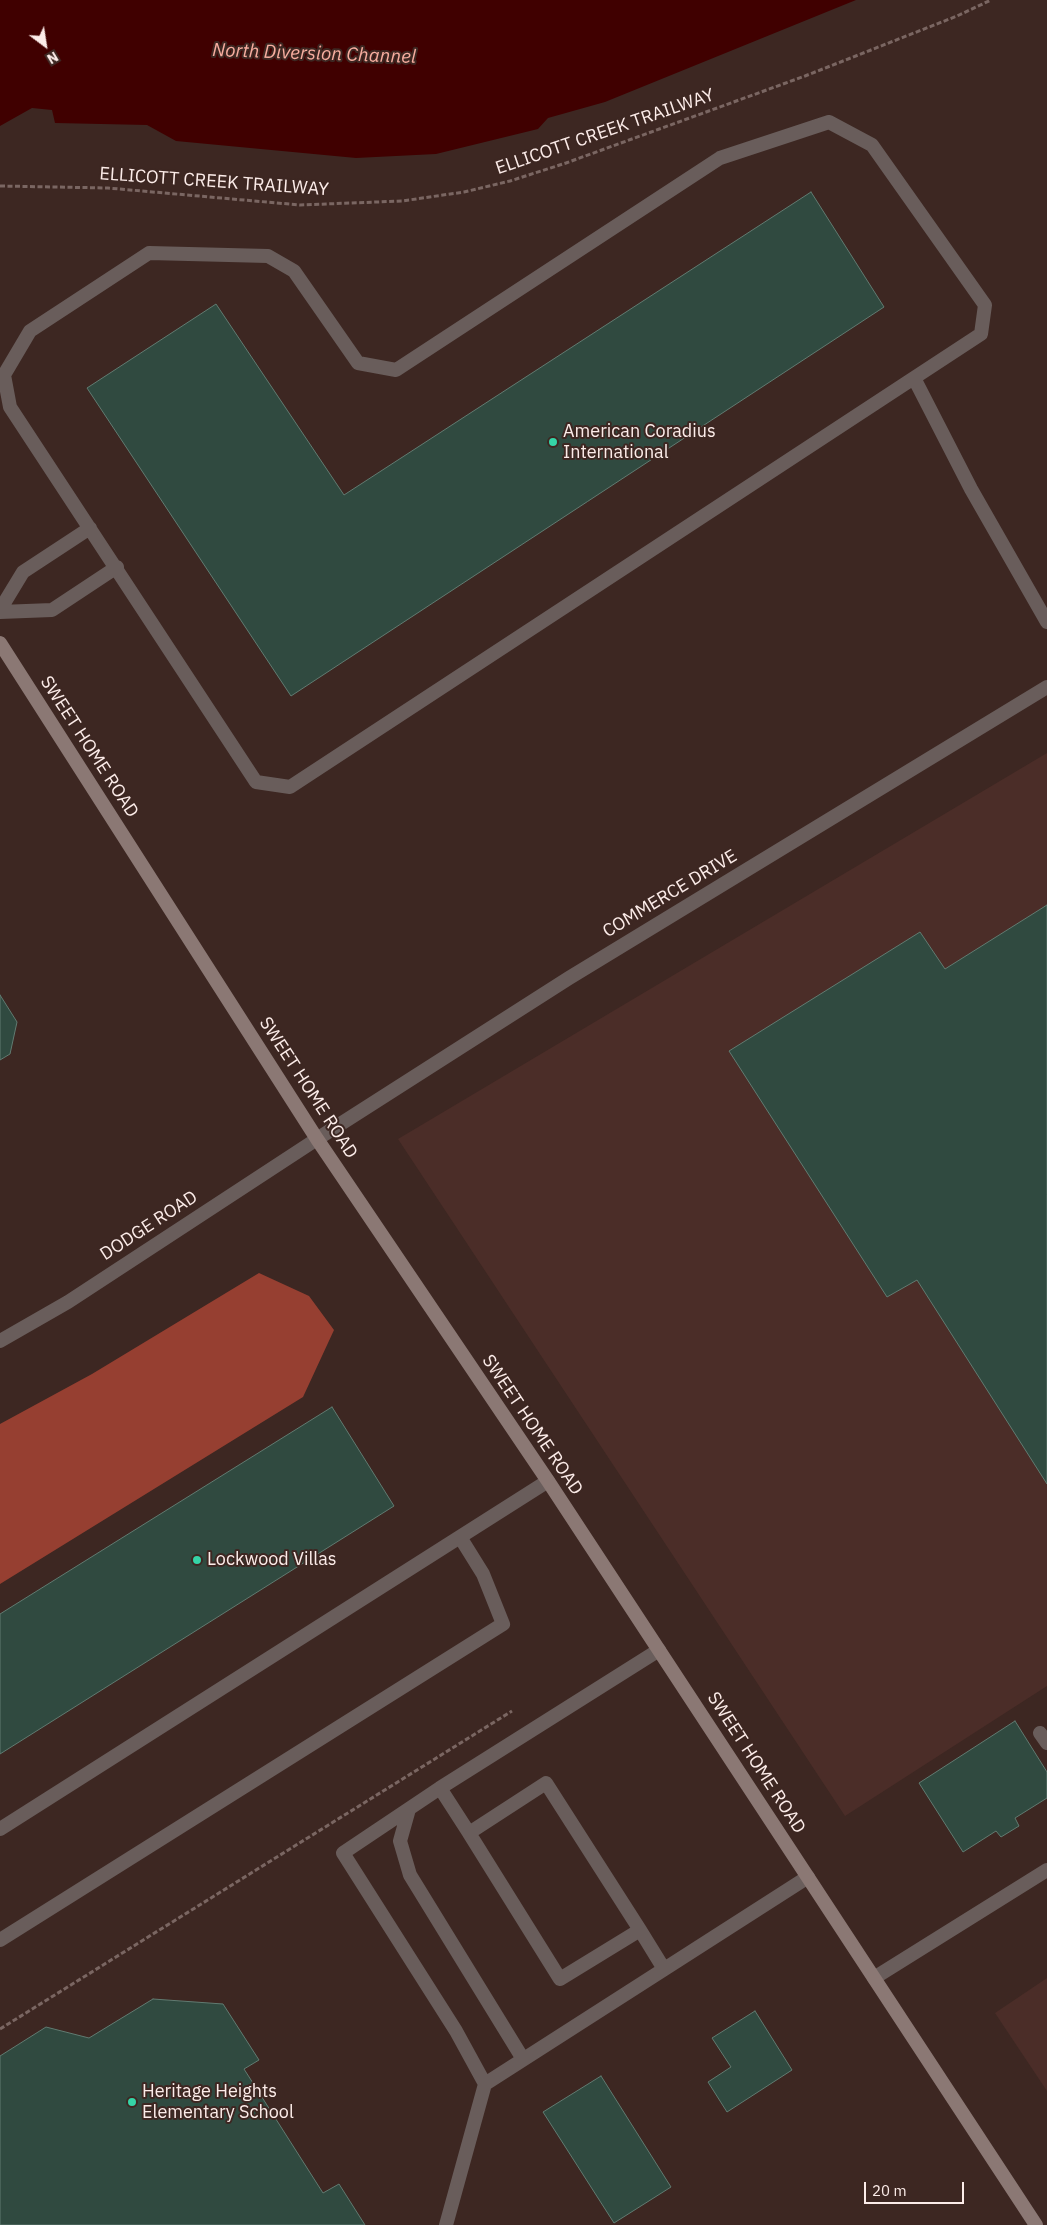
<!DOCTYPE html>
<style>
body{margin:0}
#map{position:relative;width:1047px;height:2225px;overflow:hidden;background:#3d2722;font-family:"IBM Plex Sans",sans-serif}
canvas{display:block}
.north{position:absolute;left:20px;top:20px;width:50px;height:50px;-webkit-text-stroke:4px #3d2722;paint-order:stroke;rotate:149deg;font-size:14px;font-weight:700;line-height:20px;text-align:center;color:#fcece9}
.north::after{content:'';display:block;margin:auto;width:18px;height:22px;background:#fcece9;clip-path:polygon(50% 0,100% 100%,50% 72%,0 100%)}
.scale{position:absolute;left:864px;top:2182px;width:100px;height:22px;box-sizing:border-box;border:2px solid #fcece9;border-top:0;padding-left:6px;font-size:15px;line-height:18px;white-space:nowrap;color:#fcece9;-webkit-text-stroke:4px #3d2722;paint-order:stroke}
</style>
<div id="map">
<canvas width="1047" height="2225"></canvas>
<div class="north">N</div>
<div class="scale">20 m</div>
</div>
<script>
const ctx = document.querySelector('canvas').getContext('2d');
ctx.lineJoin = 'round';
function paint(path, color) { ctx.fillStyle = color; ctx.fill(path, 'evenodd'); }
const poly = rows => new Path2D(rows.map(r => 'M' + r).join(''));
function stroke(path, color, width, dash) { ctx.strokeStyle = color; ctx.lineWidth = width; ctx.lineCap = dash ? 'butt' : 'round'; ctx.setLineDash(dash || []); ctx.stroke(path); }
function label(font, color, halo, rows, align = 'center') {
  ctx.font = font + ' "IBM Plex Sans",sans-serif'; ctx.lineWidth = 4; ctx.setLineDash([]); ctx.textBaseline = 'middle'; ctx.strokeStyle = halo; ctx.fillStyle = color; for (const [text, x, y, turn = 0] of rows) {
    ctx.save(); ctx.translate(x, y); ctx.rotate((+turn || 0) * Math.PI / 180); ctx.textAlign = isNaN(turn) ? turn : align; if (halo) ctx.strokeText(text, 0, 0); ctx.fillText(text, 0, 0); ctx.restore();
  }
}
paint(poly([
 [1047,753,1047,1686,845,1816,398,1139],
 [1047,1978,1047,2091,995,2013]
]), '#4b2d28');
paint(poly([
 [259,1273,309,1296,334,1330,303,1397,0,1584,0,1424,92,1374]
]), '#963f31');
paint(poly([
 [0,0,856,0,605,102,548,118,538,129,436,154,356,158,176,141,147,125,55,123,52,110,32,108,0,126]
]), '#400000');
const building = poly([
 [811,192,884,307,291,696,87,388,216,304,344,495,811,192],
 [1047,905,1047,1484,917,1280,887,1297,729,1051,920,932,945,969,1047,905],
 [0,995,17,1022,10,1054,0,1060,0,995],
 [332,1407,394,1506,0,1754,0,1614,332,1407],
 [1015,1721,1047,1772,1047,1798,1015,1818,1019,1826,1001,1837,996,1831,963,1852,919,1783,1015,1721],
 [153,1999,223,2004,259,2060,244,2069,323,2193,339,2184,365,2225,0,2225,0,2056,46,2027,89,2038,153,1999],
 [755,2011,792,2070,727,2112,708,2082,731,2067,712,2038,755,2011],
 [601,2076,671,2187,614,2223,543,2112,601,2076]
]);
paint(building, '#304a40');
stroke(building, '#617b71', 1);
stroke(poly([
 [0,186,108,188,300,205,402,201,464,192,510,181,566,163,805,76,957,16,991,0],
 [0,2029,512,1711]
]), '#7a6662', 3, [5, 2.5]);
stroke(poly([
 [829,122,872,145,985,305,981,334,290,787,256,782,10,407,4,375,30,331,149,253,268,256,294,271,358,363,396,370,720,158,829,122],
 [914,378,971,489,1047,622],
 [0,610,23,572,90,528],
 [0,612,52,610,117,567],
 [1040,1733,1047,1743],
 [440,1788,469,1833],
 [409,1809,400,1841,410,1875,523,2059],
 [0,1829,548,1481],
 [640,1930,560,1979,469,1833,546,1783,640,1930,664,1969],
 [0,1940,503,1624,483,1574,460,1537],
 [874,1978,1047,1870],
 [485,2084,456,2031,343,1853,440,1788,659,1650],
 [446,2225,485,2084,808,1877]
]), '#695d5b', 14);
stroke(poly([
 [317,1139,569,978,1047,687]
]), '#695d5b', 14);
stroke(poly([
 [0,1341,68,1302,317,1139]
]), '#695d5b', 14);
stroke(poly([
 [0,643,317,1139,548,1481,1036,2225]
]), '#8b7874', 14);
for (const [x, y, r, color] of [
 [553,442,5,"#35d4a7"],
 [197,1560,5,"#35d4a7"],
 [132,2102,5,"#35d4a7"]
]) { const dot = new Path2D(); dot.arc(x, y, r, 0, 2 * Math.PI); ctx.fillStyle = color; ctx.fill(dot); stroke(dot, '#3d2722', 2); }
label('18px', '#fcece9', '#3d2722', [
 ["ELLICOTT CREEK TRAILWAY",605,132,-19],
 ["ELLICOTT CREEK TRAILWAY",214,182,4],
 ["SWEET HOME ROAD",89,747,57],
 ["COMMERCE DRIVE",670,894,-31],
 ["SWEET HOME ROAD",308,1088,57],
 ["DODGE ROAD",149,1226,-33],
 ["SWEET HOME ROAD",532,1425,56],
 ["SWEET HOME ROAD",756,1763,57]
]);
label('18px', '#fcece9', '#3d2722', [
 ["American Coradius",563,432],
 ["International",563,453],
 ["Lockwood Villas",207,1560],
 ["Heritage Heights",142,2092],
 ["Elementary School",142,2113]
], 'left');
label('italic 19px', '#f7ad9f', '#3d2722', [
 ["North Diversion Channel",314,54,2]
]);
</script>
